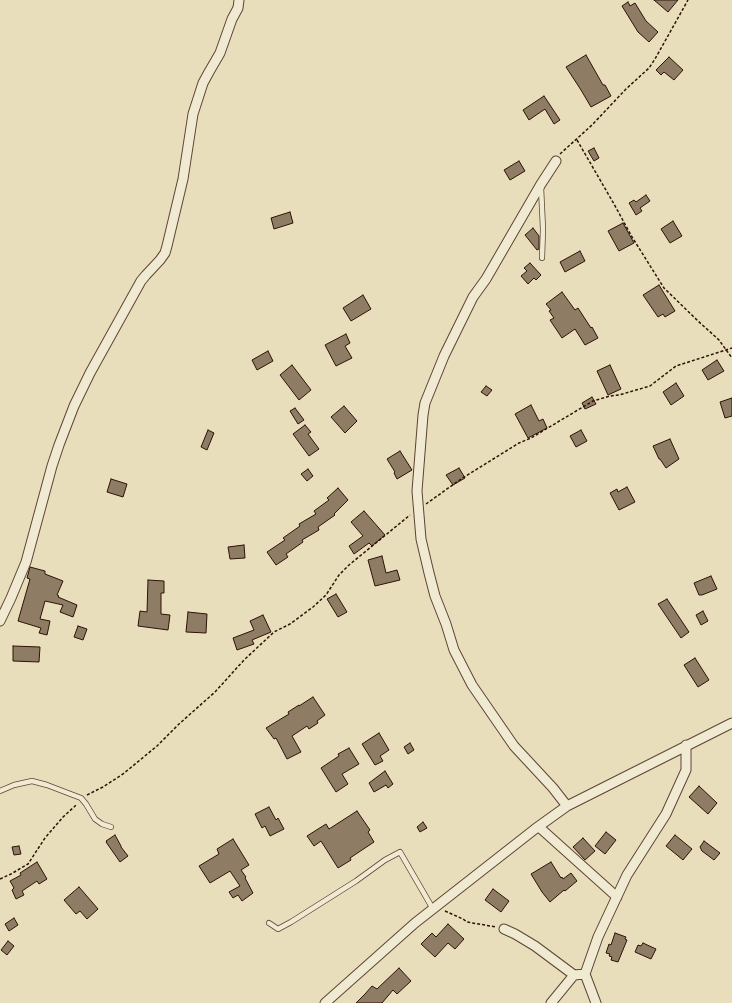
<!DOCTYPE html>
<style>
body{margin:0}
canvas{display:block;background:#e9debb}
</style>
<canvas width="732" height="1003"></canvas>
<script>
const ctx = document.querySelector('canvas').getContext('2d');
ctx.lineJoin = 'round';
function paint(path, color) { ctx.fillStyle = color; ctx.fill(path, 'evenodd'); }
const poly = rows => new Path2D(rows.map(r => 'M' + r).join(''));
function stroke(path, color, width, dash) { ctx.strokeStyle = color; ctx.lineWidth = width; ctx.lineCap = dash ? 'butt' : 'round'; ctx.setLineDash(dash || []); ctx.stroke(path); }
const building = poly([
 [654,0,678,0,668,12,654,0],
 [628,2,630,6,635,3,646,21,658,32,649,42,638,32,622,6,628,2],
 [586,55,603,85,605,85,611,96,591,107,581,90,566,67,586,55],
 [669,57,683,70,674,80,664,72,661,75,656,70,669,57],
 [544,96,560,120,554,124,545,109,529,120,523,110,544,96],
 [594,148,599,158,594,161,588,151,594,148],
 [519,161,525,171,510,180,504,170,519,161],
 [646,195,650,201,640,208,642,211,636,215,629,203,634,200,636,202,646,195],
 [290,212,293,223,274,229,271,218,290,212],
 [673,221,682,236,670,243,661,229,673,221],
 [623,223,634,243,619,251,608,231,623,223],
 [533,228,539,236,539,249,537,250,525,235,533,228],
 [580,251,585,261,565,272,560,262,580,251],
 [530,263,541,275,536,280,534,278,528,284,521,276,527,271,524,268,530,263],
 [659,285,675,311,665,317,663,314,658,317,643,295,659,285],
 [562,292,575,310,578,308,591,328,592,327,598,338,585,345,575,329,562,338,550,320,554,318,549,311,551,310,546,304,562,292],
 [363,295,371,309,351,321,343,308,363,295],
 [346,334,350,343,345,346,352,358,336,366,325,345,346,334],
 [268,351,273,361,257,370,252,360,268,351],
 [717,360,724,371,708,380,702,370,717,360],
 [292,365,311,390,299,400,280,375,292,365],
 [610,365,621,389,608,395,597,371,610,365],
 [676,383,684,396,671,405,663,392,676,383],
 [486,386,492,390,487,396,481,392,486,386],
 [592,397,596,404,585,409,582,403,592,397],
 [732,398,732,416,725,418,720,402,732,398],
 [531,405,539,421,543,419,547,428,528,438,515,414,531,405],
 [344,406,357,421,345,433,331,417,344,406],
 [295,408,304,420,298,424,290,411,295,408],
 [305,425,311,432,308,434,319,449,309,456,293,434,305,425],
 [208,430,214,433,207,450,201,447,208,430],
 [581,430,587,441,576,447,570,436,581,430],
 [670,439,679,459,666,468,660,459,659,459,653,446,670,439],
 [400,451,412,470,397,479,394,473,395,472,387,459,400,451],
 [459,468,465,478,453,485,446,475,459,468],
 [308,469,313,476,307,481,301,474,308,469],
 [111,479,127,484,123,497,107,492,111,479],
 [627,487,635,502,619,510,610,493,617,489,618,492,627,487],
 [338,488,348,500,334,514,335,515,318,527,319,530,302,540,303,542,286,554,288,557,276,565,267,552,285,540,283,538,300,526,299,524,316,514,314,511,329,500,327,498,338,488],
 [364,511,385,535,372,546,369,543,354,554,349,546,363,536,351,522,364,511],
 [244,545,245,558,230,559,228,547,244,545],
 [382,556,386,573,397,570,400,580,375,586,368,560,382,556],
 [30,567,45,571,45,574,63,581,57,595,59,596,58,597,77,605,73,617,60,612,63,605,45,601,40,619,50,621,47,635,39,633,41,628,18,621,30,579,27,578,30,567],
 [711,576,717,589,702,595,699,595,694,583,711,576],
 [148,580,164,581,164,593,161,593,161,614,170,615,168,630,138,626,140,611,147,612,148,580],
 [336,594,347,612,338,617,327,599,336,594],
 [667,599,689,632,681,638,658,604,667,599],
 [703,611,708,621,701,625,696,615,703,611],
 [188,612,207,614,206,633,186,632,188,612],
 [263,615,271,632,252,640,254,644,237,650,233,638,254,630,250,621,263,615],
 [78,626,87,629,83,640,74,637,78,626],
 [13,646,40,647,39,662,13,661,13,646],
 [695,658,709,680,698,687,684,665,695,658],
 [313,697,325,715,317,721,318,723,309,729,307,726,292,736,301,752,287,759,276,738,274,739,266,728,289,714,288,712,299,705,299,706,313,697],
 [379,733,389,750,380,756,383,761,375,765,362,744,379,733],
 [410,743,414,750,408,754,404,747,410,743],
 [349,748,359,764,342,774,348,784,336,792,321,768,339,756,338,754,349,748],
 [385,771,393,784,388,788,386,785,374,792,369,783,385,771],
 [699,786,717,803,708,814,689,797,699,786],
 [269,807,276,820,278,818,284,829,270,836,265,826,262,828,255,814,269,807],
 [357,811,370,830,368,832,374,842,350,858,351,860,338,868,321,841,314,846,307,836,326,824,329,829,357,811],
 [423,822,427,828,420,832,417,827,423,822],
 [606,832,616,840,605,854,595,846,606,832],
 [115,835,121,846,121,847,128,856,120,862,106,842,107,842,106,841,115,835],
 [675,835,692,849,683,860,666,846,675,835],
 [583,838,595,851,585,860,573,847,583,838],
 [233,839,249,865,241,870,246,877,245,878,253,893,242,901,238,895,233,898,229,892,240,886,230,871,210,883,199,866,219,854,217,849,233,839],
 [704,841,720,853,714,860,702,851,700,847,704,841],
 [19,846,21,854,14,855,12,847,19,846],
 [37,862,47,879,39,884,37,881,22,891,24,895,16,899,12,890,14,888,10,881,21,875,20,873,37,862],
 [551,862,561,878,562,877,563,879,571,873,577,881,565,891,564,890,550,902,542,892,531,874,551,862],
 [79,887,98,909,87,919,80,911,76,914,64,900,79,887],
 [493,889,509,901,501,912,485,900,493,889],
 [14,918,18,925,9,931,5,924,14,918],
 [448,924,464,939,455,949,448,943,435,957,421,944,432,933,436,937,448,924],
 [615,933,626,937,625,939,627,940,618,962,611,960,612,957,609,956,610,954,606,953,609,944,611,945,615,933],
 [8,941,14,946,7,955,1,950,8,941],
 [643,943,656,949,651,959,635,952,638,945,641,946,643,943],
 [399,968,411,981,397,994,393,990,382,1003,356,1003,365,994,372,986,377,989,399,968]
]);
paint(building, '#8f7c65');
stroke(building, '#2d1207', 1);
const service = poly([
 [541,187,543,229,542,258],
 [0,791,14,785,32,781,47,785,81,798,86,804,95,819,102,824,111,827],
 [269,923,278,929,291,922,356,881,385,860,400,852,433,909]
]);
const minor = poly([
 [556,161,541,184,486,279,473,297,444,356,425,403,423,415,417,491,421,539,429,573,435,596,446,624,454,650,472,685,514,746,553,788,567,806],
 [0,621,11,598,26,562,52,466,59,445,74,406,90,373,141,281,146,275,160,260,165,253,167,246,183,179,193,114,203,83,209,72,220,53,232,19,238,8,239,0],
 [539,827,617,897],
 [504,929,515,934,535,946,574,975,585,974],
 [325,1003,415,923,535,829,567,806,732,723],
 [551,1003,574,975],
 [596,1003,585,974,598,937,627,875,666,814,686,770,686,745]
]);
stroke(service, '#5c4534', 6);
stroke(minor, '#5c4534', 11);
stroke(poly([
 [577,140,614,204,632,237,664,288,698,321,719,340,732,358],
 [560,154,592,125,626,89,649,68,655,59,688,0],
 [426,504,461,479,519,443,531,438,593,401,610,396,619,395,650,386,676,366,732,348],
 [87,795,103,787,123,774,157,746,179,724,215,692,244,660,274,632,290,624,313,607,326,595,339,575,349,565,410,515],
 [0,879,11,874,28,864,45,838,63,817,74,807,77,804],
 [445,911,463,919,467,922,496,927]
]), '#2d1207', 1.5, [3, 2]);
stroke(service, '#f1ead3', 4.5);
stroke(minor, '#f1ead3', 9);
</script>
